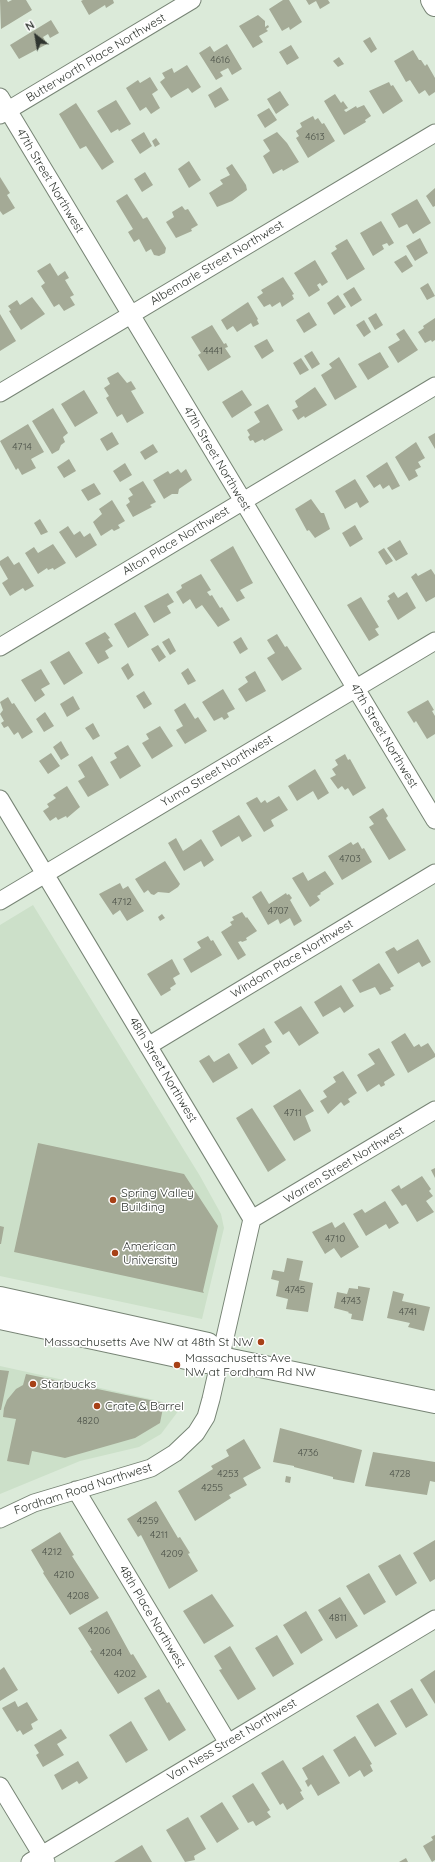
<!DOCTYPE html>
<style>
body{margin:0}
#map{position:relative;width:435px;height:1862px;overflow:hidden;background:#dbead9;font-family:Quicksand,sans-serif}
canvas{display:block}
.north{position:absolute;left:16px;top:16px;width:40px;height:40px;-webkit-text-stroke:3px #fff;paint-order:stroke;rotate:329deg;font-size:11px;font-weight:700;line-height:16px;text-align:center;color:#2f352f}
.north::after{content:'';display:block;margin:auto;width:14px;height:18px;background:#2f352f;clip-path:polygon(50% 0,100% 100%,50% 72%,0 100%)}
</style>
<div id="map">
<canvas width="435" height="1862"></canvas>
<div class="north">N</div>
</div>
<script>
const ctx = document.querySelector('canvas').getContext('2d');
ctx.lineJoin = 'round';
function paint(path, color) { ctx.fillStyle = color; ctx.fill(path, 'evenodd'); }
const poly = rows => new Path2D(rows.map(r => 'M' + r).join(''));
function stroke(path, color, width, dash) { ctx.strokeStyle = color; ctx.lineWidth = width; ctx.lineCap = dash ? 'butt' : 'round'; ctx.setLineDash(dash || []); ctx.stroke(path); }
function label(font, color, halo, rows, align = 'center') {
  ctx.font = font + ' Quicksand,sans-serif'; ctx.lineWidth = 3; ctx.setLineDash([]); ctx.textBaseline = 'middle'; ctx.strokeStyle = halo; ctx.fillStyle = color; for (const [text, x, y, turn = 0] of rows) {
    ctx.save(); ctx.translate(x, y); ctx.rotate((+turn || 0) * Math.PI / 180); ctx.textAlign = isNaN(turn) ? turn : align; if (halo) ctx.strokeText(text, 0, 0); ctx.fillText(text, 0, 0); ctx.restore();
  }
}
paint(poly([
 [33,905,200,1176,221,1214,224,1228,202,1319,0,1276,0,925],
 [0,1366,182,1406,161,1434,139,1447,80,1461,0,1494]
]), '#cce0c9');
paint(poly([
 [0,0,7,0,8,2,12,0,26,0,32,10,1,29],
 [83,0,113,0,114,3,106,8,105,5,89,15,81,1],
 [283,0,289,0,302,22,290,30,289,27,282,31,269,9],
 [306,0,328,0,330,3,320,9,316,1,309,5],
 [258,15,265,21,265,27,268,25,269,27,266,29,268,31,259,36,263,42,253,48,239,26],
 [51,20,59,33,50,38,48,34,43,37,47,44,19,59,10,45],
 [370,37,377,49,371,53,363,41],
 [227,44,242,69,232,75,228,68,220,72,223,76,216,80,199,53,210,46,214,52],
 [291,45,299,58,287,65,279,52],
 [413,50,419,60,421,60,425,66,427,64,435,78,435,92,429,96,425,90,419,94,410,80,406,82,394,61],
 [339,57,344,64,338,67,333,61],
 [187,65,201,87,192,93,188,88,171,98,160,82,165,78,162,73,172,68,174,73],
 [150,77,158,90,152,94,160,108,151,114,146,107,140,111,126,88,138,80,140,83],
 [389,82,391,86,393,85,403,101,383,114,369,91],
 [221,87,229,100,215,108,208,95],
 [280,91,289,105,276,114,267,99],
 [335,94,341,103,343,101,348,108,344,110,346,112,356,106,357,108,364,105,371,116,365,120,366,122,344,135,324,101],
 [116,100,131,124,119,131,118,129,111,133,97,111],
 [76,103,114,162,102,170,86,146,80,149,59,114],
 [269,108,277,120,265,128,257,115],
 [313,116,315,120,318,118,322,124,324,123,335,141,308,158,296,138,299,136,296,131,302,127,300,123],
 [144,132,152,146,140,154,131,140],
 [277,132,287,143,299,162,283,171,282,169,273,174,263,156,270,151,263,140],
 [156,138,160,144,155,147,152,141],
 [189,161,201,180,189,188,178,169],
 [232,164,246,185,247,190,232,201,217,207,209,193,223,184,220,180,230,175,226,168],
 [145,172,153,185,142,192,134,179],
 [0,177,10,193,7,195,15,208,3,215,0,211],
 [435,188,435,206,433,207,426,196],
 [127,194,143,219,147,217,166,248,165,253,159,256,154,255,151,249,146,252,139,239,134,242,128,232,133,229,116,201],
 [417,199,431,223,413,234,407,224,399,228,391,214],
 [182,206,185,210,188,209,198,225,191,229,192,231,176,238,166,222,174,217,172,212],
 [381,221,394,243,389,246,387,243,382,245,384,249,373,256,360,233],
 [420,238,428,253,415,261,406,246],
 [347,239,365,269,347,280,331,253,337,249,335,246],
 [406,255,413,266,402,273,394,262],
 [315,260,328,282,322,286,320,283,317,285,320,290,309,297,294,273],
 [50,263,58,276,65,271,69,278,65,280,74,295,70,297,75,305,64,311,59,304,54,307,41,286,45,283,37,271],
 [283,277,294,294,292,295,294,299,282,307,280,302,272,307,270,304,264,307,257,297,263,293,261,290],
 [428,283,435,296,427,300,420,288],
 [354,287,362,300,351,307,343,294],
 [338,295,346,307,334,315,327,303],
 [32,297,45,314,21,330,9,311,11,310,8,306,17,300,20,305],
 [248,302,258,319,257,320,259,324,253,327,251,323,237,332,233,326,227,330,221,320],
 [309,312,317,325,304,333,296,320],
 [376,313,383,325,375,330,368,318],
 [0,314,16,341,0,351],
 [435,318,435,340,432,342,431,340,425,343,418,332,424,328,423,326],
 [364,320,371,332,364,337,356,325],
 [212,325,224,344,226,343,228,347,225,348,231,357,208,371,198,355,201,353,191,337],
 [404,329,418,350,398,363,388,347,400,340,396,334],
 [267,339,274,351,262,359,254,346],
 [312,351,320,364,312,369,304,356],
 [380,352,389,367,368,380,358,364],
 [339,357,357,387,335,400,321,375,332,368,329,364],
 [301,358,309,370,300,375,293,363],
 [118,372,127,383,131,381,136,389,131,391,144,413,127,423,122,414,117,417,106,398,109,396,104,388,110,384,107,378],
 [315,387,327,405,305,418,304,416,298,420,292,410,298,407,295,401],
 [84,390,98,413,75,427,61,404],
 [242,390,252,405,232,418,222,402],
 [268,404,283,430,264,441,263,439,255,443,253,440,250,441,248,437,250,435,247,430,260,422,254,412],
 [53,408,68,433,63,437,65,442,61,445,59,450,52,454,32,421],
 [28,424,44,452,31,459,36,468,22,475,18,468,16,470,0,441],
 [112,432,119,444,107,451,100,439],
 [435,433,435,449,428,437],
 [416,442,425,458,418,462,421,467,415,470,418,476,409,481,395,457],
 [153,444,158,452,145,460,140,452],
 [69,459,76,471,64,478,57,467],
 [387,462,400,486,392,490,389,485,383,489,380,484,374,488,366,476],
 [125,463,132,475,120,482,113,471],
 [178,469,181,473,186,469,192,480,179,489,178,494,172,494,164,499,153,480,168,471,170,474],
 [355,479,369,502,360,508,357,502,345,509,335,491],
 [143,481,156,502,150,505,152,507,133,517,126,505,130,502,128,498,133,495,129,489],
 [94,483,101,494,88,501,81,490],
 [311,499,321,513,324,513,330,529,315,538,309,530,307,531,295,509],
 [112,500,125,521,118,525,120,528,114,531,112,529,101,536,93,522,102,514,99,509],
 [40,519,48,532,41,535,34,523],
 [355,525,363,539,350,547,342,533],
 [68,526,74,535,80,531,84,537,90,533,97,545,76,558,59,532],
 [400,540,408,554,396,561,387,548],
 [53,544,66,563,54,570,53,568,48,570,47,568,38,574,25,553,34,547,38,553],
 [233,546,253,583,240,590,245,598,237,602,210,560],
 [384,548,393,561,386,565,378,552],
 [8,556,14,565,19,562,34,586,25,591,23,588,10,596,2,583,8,579,0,565,0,561],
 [431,569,435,575,435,597,426,602,411,577,416,573,418,576],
 [201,574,211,590,207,592,210,596,212,595,220,608,222,607,230,620,218,627,202,605,196,609,190,599,183,604,176,592,182,588,181,585],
 [394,592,398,598,407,592,416,608,398,620,387,601,390,599,388,596],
 [168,593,174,602,167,606,171,613,154,623,144,606],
 [361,597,379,627,375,629,379,635,369,641,347,605],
 [135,612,149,635,128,648,114,624],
 [105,632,110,638,108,639,113,646,105,651,109,658,98,664,85,643],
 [277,634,285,647,287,646,302,669,282,681,267,658,275,653,267,640],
 [241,637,248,649,240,654,233,642],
 [169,638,176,651,170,655,162,642],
 [158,645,166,657,159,662,151,649],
 [69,651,83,673,64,685,50,662],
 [128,663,134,675,128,680,121,668],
 [188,668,196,681,188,685,181,673],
 [41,669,50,684,41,689,45,695,35,702,21,680],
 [255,671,266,691,246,702,238,689,248,682,245,677],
 [223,689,235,709,227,713,229,717,224,720,222,717,214,721,202,702],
 [144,691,152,704,144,709,136,696],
 [73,696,80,709,67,717,60,704],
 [8,697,12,704,14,703,33,732,22,739,18,732,14,735,8,726,4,728,1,723,4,721,0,714,3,710,0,702],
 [428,700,434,710,432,711,435,716,435,734,427,739,416,721,414,723,407,712],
 [185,703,195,719,198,717,207,731,185,744,176,730,183,726,174,710],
 [45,712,54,726,44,732,36,719],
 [93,723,100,736,93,740,85,728],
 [160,726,173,746,152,759,142,743,149,739,146,734],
 [61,741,69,755,61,760,53,747],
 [128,745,141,766,120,779,110,762,117,758,114,753],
 [51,753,60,766,48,774,39,761],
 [345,754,348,760,350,759,366,788,353,796,348,788,345,790,342,786,338,789,330,778,336,775,332,769,338,765,335,760],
 [92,756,109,785,88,797,78,781,85,777,78,765],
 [315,769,329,793,318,800,313,791,297,801,288,786],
 [67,786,80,807,67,818,66,816,58,820,56,817,50,821,43,811,49,807,47,804,56,798,53,795],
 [279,796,288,810,271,820,274,826,264,832,246,803,257,797,261,803,265,800,267,803],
 [383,808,388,816,386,818,406,850,389,860,369,827,374,824,369,817],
 [239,815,252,836,242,842,239,836,221,847,212,831],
 [176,838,183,851,201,839,214,860,204,867,201,861,184,871,168,843],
 [351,842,353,845,358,842,362,849,364,848,372,862,342,880,328,856],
 [165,861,180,884,178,887,169,893,158,892,154,895,151,894,148,890,144,893,135,879],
 [325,871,334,884,320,893,321,894,317,896,320,900,310,907,292,878,303,872,308,881],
 [120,883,123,889,128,886,144,911,127,921,120,910,113,915,99,894],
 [261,891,269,904,286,893,287,895,289,894,292,898,290,900,302,921,294,926,290,918,280,924,278,919,268,925,252,897],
 [242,912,246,918,247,917,257,931,246,938,247,940,242,942,241,941,238,942,246,955,238,960,221,932,232,925,230,922,234,920,232,917],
 [162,914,165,918,160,921,158,917],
 [208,936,211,941,213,940,222,955,191,973,183,959,201,948,197,942],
 [418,939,431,962,422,967,419,962,398,974,385,952,394,947,397,951],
 [172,959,180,974,173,978,176,984,170,988,171,990,161,996,147,974],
 [379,963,394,986,390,988,391,990,380,995,375,987,360,993,352,980],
 [341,985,354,1006,344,1013,340,1007,323,1017,314,1002],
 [301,1006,319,1033,299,1046,289,1031,283,1035,274,1022],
 [264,1028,272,1042,265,1046,270,1053,252,1065,238,1044],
 [405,1033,414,1047,419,1044,421,1047,428,1043,435,1054,435,1057,408,1073,391,1042],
 [379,1048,395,1075,384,1082,385,1085,381,1087,379,1084,367,1092,357,1075,375,1064,368,1054],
 [229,1053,238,1068,213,1083,199,1061,209,1055,214,1062],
 [343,1071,357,1093,348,1099,350,1102,344,1106,341,1102,328,1114,320,1101,327,1097,323,1091,336,1082,333,1077],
 [300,1089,314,1111,305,1116,311,1131,294,1141,273,1106],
 [252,1108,286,1160,268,1172,236,1118],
 [38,1143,184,1174,218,1226,203,1291,204,1293,14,1252],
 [435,1168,435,1178,431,1170],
 [422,1176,431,1189,429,1191,433,1196,426,1201,434,1212,417,1222,406,1204,402,1206,391,1190,399,1185,401,1189],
 [385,1201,399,1223,389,1229,386,1224,366,1236,353,1214,362,1209,365,1213],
 [332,1222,335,1228,344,1222,359,1247,341,1258,334,1248,325,1254,312,1232],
 [0,1226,4,1227,1,1244,0,1244],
 [287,1258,303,1261,299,1280,313,1283,308,1312,286,1309,288,1299,276,1296,279,1281,271,1279,273,1270,284,1272],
 [358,1286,370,1288,363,1321,351,1319,352,1314,348,1313,349,1312,334,1308,337,1292,347,1294,349,1288,358,1289],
 [393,1291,404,1294,402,1301,430,1307,424,1331,408,1327,410,1323,387,1318],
 [0,1370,9,1371,1,1410,0,1410],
 [26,1374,164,1403,160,1423,135,1438,65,1458,32,1451,29,1465,7,1461,16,1419,3,1417,4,1408,7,1400,16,1389,23,1385],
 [280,1428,362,1450,354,1483,333,1479,333,1477,294,1467,294,1466,273,1462],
 [244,1439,261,1468,243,1478,247,1485,229,1495,231,1498,195,1521,178,1491,213,1469,211,1466,229,1456,226,1450],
 [373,1452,435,1462,435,1482,430,1481,427,1495,365,1486],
 [286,1476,291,1477,290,1483,285,1482],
 [156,1501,178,1538,180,1537,190,1553,188,1554,198,1571,169,1589,141,1535,138,1537,127,1519],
 [60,1532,74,1555,72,1556,99,1598,70,1615,43,1573,44,1572,31,1550],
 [435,1540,435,1579,430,1582,413,1553],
 [400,1554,417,1583,396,1596,378,1566],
 [369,1573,386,1602,364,1615,346,1586],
 [212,1594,234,1626,204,1644,183,1611],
 [340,1597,358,1626,336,1639,318,1610],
 [107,1611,131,1655,133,1654,147,1677,118,1694,90,1651,92,1650,78,1628],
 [306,1611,323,1640,301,1654,283,1625],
 [277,1635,294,1664,273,1677,255,1648],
 [230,1646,256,1689,238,1700,219,1670,222,1669,214,1656],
 [4,1667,18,1690,0,1701,0,1670],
 [435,1670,435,1704,420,1680],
 [412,1688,428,1715,406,1728,390,1701],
 [159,1689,167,1703,169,1702,186,1730,169,1741,144,1698],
 [15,1701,18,1707,27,1702,38,1720,31,1724,33,1729,23,1735,20,1730,17,1732,2,1708],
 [378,1703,397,1734,375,1747,356,1716],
 [131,1721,148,1750,126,1763,109,1735],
 [61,1729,67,1738,57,1744,64,1755,43,1767,36,1755,39,1753,34,1745],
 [355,1736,372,1764,370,1765,373,1771,364,1777,360,1770,349,1777,333,1750],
 [323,1755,340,1783,318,1796,311,1784,308,1787,305,1781,308,1779,302,1768],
 [283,1760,302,1791,300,1792,304,1799,287,1810,283,1803,280,1805,261,1773],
 [78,1761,88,1778,79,1784,77,1781,62,1790,54,1775],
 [253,1783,270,1810,267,1812,271,1817,256,1826,253,1821,248,1823,232,1796],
 [222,1802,239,1829,217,1843,200,1816],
 [188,1817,206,1849,194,1856,195,1860,185,1862,166,1830],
 [435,1835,435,1860,432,1862,423,1846,433,1840,431,1837],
 [142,1845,152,1862,114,1862],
 [406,1858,408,1862,399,1862]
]), '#a4aa96');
const street = poly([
 [0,97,435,820],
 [0,115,192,0],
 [0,393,435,133],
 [0,647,435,386],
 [0,799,252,1219,211,1399,206,1417,196,1433,175,1453,151,1468,34,1503,0,1519],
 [0,901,435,641],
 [148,1046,435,873],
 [252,1219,435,1110],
 [76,1490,228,1743],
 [0,1786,46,1862],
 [30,1862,435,1619]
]);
const secondary = poly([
 [432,0,435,5]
]);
const primary = poly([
 [0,1298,208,1344,221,1358],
 [0,1318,205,1362,221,1358,435,1402]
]);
stroke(street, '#778475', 19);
stroke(secondary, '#778475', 24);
stroke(primary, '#778475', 24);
stroke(street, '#fff', 17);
stroke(secondary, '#fff', 22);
stroke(primary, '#fff', 22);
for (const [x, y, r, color] of [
 [113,1200,4,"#a74117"],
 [115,1253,4,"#a74117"],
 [261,1342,4,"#a74117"],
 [177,1365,4,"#a74117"],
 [33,1384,4,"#a74117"],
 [97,1406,4,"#a74117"]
]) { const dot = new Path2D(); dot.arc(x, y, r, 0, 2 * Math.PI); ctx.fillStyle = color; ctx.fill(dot); stroke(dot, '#fff', 1.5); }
label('10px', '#4c5249', null, [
 ["4616",220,60],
 ["4613",315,137],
 ["4441",213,351],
 ["4714",22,447],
 ["4703",350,859],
 ["4712",122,902],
 ["4707",278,911],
 ["4711",293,1113],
 ["4710",335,1239],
 ["4745",295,1290],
 ["4743",351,1301],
 ["4741",408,1312],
 ["4820",88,1421],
 ["4736",308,1453],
 ["4253",228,1474],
 ["4728",400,1474],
 ["4255",212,1488],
 ["4259",148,1521],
 ["4211",159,1535],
 ["4212",52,1552],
 ["4209",172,1554],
 ["4210",64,1575],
 ["4208",78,1596],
 ["4811",338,1618],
 ["4206",99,1631],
 ["4204",111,1653],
 ["4202",125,1674]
]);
label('12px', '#2f352f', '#fff', [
 ["Butterworth Place Northwest",96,58,-31],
 ["47th Street Northwest",50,181,59],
 ["Albemarle Street Northwest",217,263,-31],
 ["47th Street Northwest",217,459,59],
 ["Alton Place Northwest",176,541,-31],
 ["47th Street Northwest",384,736,59],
 ["Yuma Street Northwest",217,771,-31],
 ["Windom Place Northwest",292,959,-31],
 ["48th Street Northwest",163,1070,59],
 ["Warren Street Northwest",344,1165,-31],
 ["Fordham Road Northwest",83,1489,-18],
 ["48th Place Northwest",152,1617,59],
 ["Van Ness Street Northwest",232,1740,-31]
]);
label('12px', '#2f352f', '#fff', [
 ["Spring Valley",121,1193],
 ["Building",121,1207],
 ["American",123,1246],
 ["University",123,1260],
 ["Massachusetts Ave NW at 48th St NW",253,1342,"right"],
 ["Massachusetts Ave",185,1358],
 ["NW at Fordham Rd NW",185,1372],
 ["Starbucks",41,1384],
 ["Crate & Barrel",105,1406]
], 'left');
</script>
